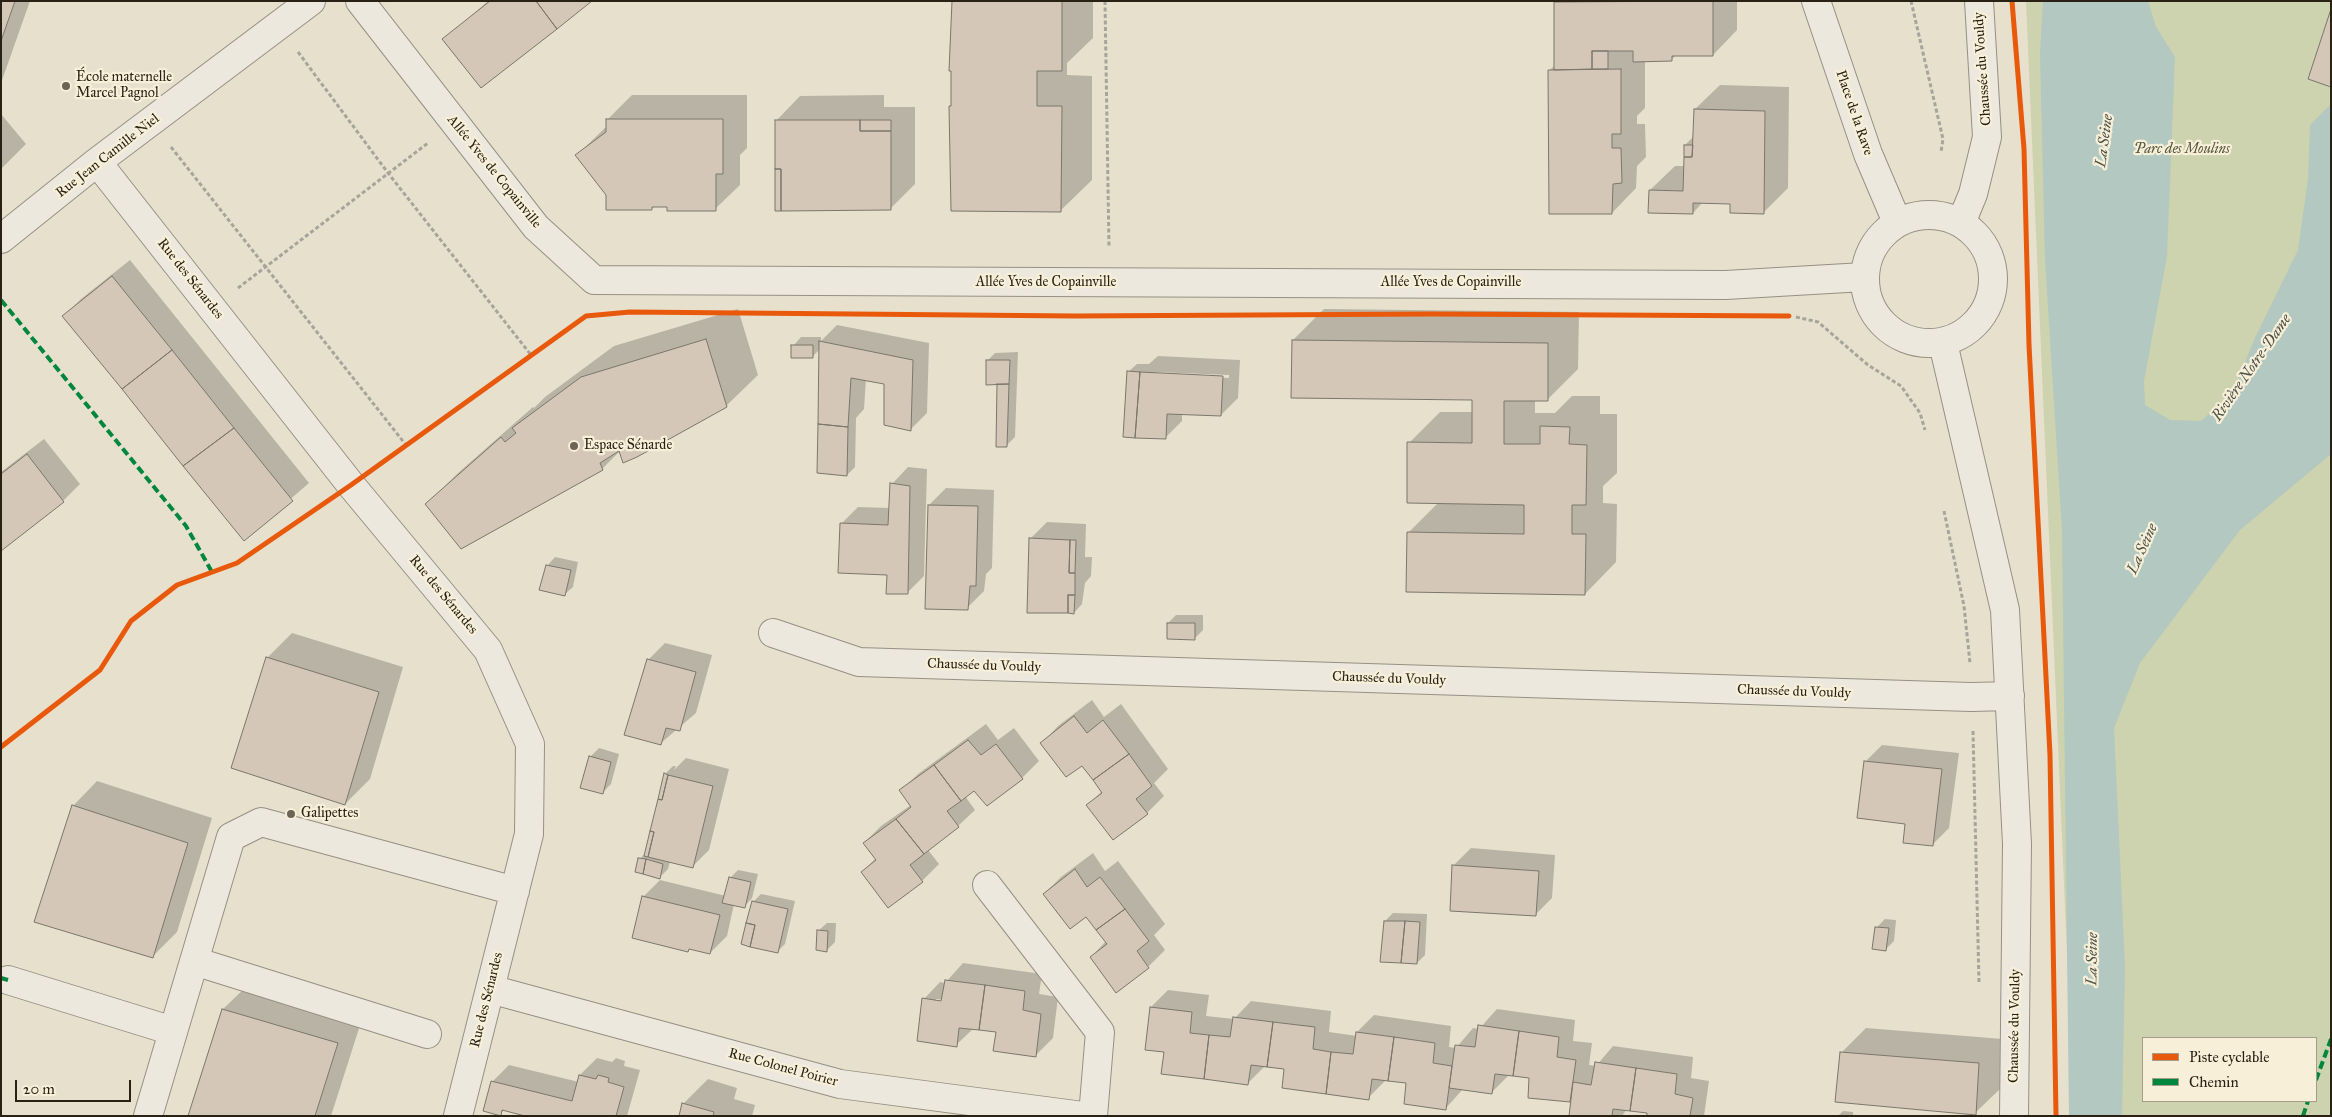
<!DOCTYPE html>
<meta charset="utf-8">
<style>
body{margin:0}
#map{position:relative;width:2332px;height:1117px;overflow:hidden;background:#e7e0cd;font-family:"IM FELL Great Primer",serif}
canvas{display:block}
.frame{position:absolute;inset:0;border:2px solid #2a2115;pointer-events:none}
.legend{position:absolute;left:2142px;top:1037px;width:175px;height:65px;box-sizing:border-box;background:#f7efd7;border:1px solid #a59d89;margin:0;padding:6px 9px;list-style:none;font-size:15px;color:#2a2115}
.legend li{display:flex;align-items:center;gap:10px;height:25px}
.legend b{width:25px;border:1px solid #a59d89}
.scale{position:absolute;left:15px;top:1080px;width:116px;height:22px;box-sizing:border-box;border:2px solid #2a2115;border-top:0;padding-left:6px;font-size:15px;line-height:18px;white-space:nowrap;color:#2a2115;-webkit-text-stroke:4px #f7efd7;paint-order:stroke}
</style>
<div id="map">
<canvas width="2332" height="1117"></canvas>
<div class="frame"></div>
<ul class="legend">
<li><b style="height:6px;background:#e8590c"></b>Piste cyclable</li>
<li><b style="height:6px;background:#00873e"></b>Chemin</li>
</ul>
<div class="scale">20 m</div>
</div>
<script>
const ctx = document.querySelector('canvas').getContext('2d');
ctx.lineJoin = 'round';
function paint(path, color) { ctx.fillStyle = color; ctx.fill(path, 'evenodd'); }
const poly = rows => new Path2D(rows.map(r => 'M' + r).join(''));
function stroke(path, color, width, dash) { ctx.strokeStyle = color; ctx.lineWidth = width; ctx.lineCap = dash ? 'butt' : 'round'; ctx.setLineDash(dash || []); ctx.stroke(path); }
function label(font, color, halo, rows, align = 'center') {
  ctx.font = font + ' "IM FELL Great Primer",serif'; ctx.lineWidth = 4.5; ctx.setLineDash([]); ctx.textBaseline = 'middle'; ctx.strokeStyle = halo; ctx.fillStyle = color; for (const [text, x, y, turn = 0] of rows) {
    ctx.save(); ctx.translate(x, y); ctx.rotate((+turn || 0) * Math.PI / 180); ctx.textAlign = isNaN(turn) ? turn : align; if (halo) ctx.strokeText(text, 0, 0); ctx.fillText(text, 0, 0); ctx.restore();
  }
}
paint(poly([
 [2026,1,2331,1,2331,1116,2074,1116],
 [2143,1038,2316,1038,2316,1101,2143,1101]
]), '#cdd2af');
paint(poly([
 [2043,1,2148,1,2156,27,2175,57,2167,256,2144,381,2145,405,2170,420,2201,421,2233,392,2254,340,2298,250,2308,179,2310,125,2331,104,2331,454,2240,530,2140,663,2114,728,2125,967,2122,1116,2069,1116,2062,530,2045,260,2040,53]
]), '#b2c8c0');
paint(poly([
 [1,1,30,1,1,83],
 [488,1,590,1,444,40],
 [953,1,1093,1,1093,38,1067,63,1067,75,1092,76,1092,180,1060,211,950,106,952,104],
 [1556,1,1737,1,1737,30,1713,55,1676,55,1671,60,1645,60,1645,108,1637,116,1637,124,1645,124,1646,157,1637,166,1636,188,1612,213,1550,70,1555,65],
 [1720,85,1789,87,1788,188,1763,213,1731,203,1703,202,1693,213,1650,190,1675,166,1685,166,1685,145,1693,137,1695,109],
 [632,95,747,95,747,148,740,155,740,185,715,209,654,206,651,209,607,195,577,155,607,126,607,120],
 [884,95,884,107,915,107,915,184,890,209,776,121,800,96],
 [1,114,26,144,1,169],
 [130,260,309,483,244,539,64,316,81,299],
 [738,309,758,375,726,406,620,451,602,469,427,504,458,473,533,407,534,408,545,397,614,346],
 [1324,309,1579,312,1578,369,1547,400,1535,400,1535,413,1555,413,1572,396,1600,396,1600,414,1617,414,1617,473,1603,486,1603,503,1617,504,1616,562,1585,594,1408,533,1439,502,1409,443,1440,412,1474,412,1474,399,1293,340],
 [837,325,929,343,927,413,910,430,885,382,866,379,864,409,856,418,855,467,847,475,818,472,820,349,812,357,793,346,801,337,821,337,821,341],
 [1018,352,1015,437,1007,445,998,383,987,361,995,353],
 [1158,356,1240,360,1238,398,1221,415,1182,413,1182,421,1165,438,1128,372,1137,364,1149,364],
 [1155,372,1229,375,1229,378,1155,374],
 [44,439,80,484,63,501,1,550,1,472],
 [908,467,927,469,924,576,907,593,841,524,858,507,890,508,892,484],
 [946,488,994,490,992,568,986,574,984,591,967,608,929,505],
 [1047,522,1086,524,1085,557,1092,557,1091,576,1085,583,1082,604,1074,613,1030,539],
 [555,557,578,562,573,587,564,595,547,566],
 [1176,615,1203,615,1203,630,1194,639,1168,623],
 [292,633,403,667,370,779,345,804,267,658],
 [665,643,712,655,696,713,661,743,648,660],
 [1092,700,1104,717,1121,704,1168,769,1154,783,1164,796,1147,813,1088,805,1102,791,1083,765,1042,743,1058,726],
 [986,724,998,740,1014,728,1039,761,1022,778,987,804,975,789,965,796,975,810,958,826,928,850,939,864,922,881,862,872,876,858,864,843,881,826,911,805,901,790,918,774],
 [1882,745,1959,753,1949,828,1932,845,1906,823,1865,762],
 [599,748,619,754,611,784,602,793,590,757],
 [686,758,729,769,709,850,692,867,670,861,668,869,659,878,640,859,646,852,665,774,673,766,676,766,674,770],
 [97,781,212,818,177,932,152,957,73,806],
 [1471,848,1555,855,1552,898,1535,915,1454,865],
 [1093,853,1105,871,1118,861,1165,924,1154,935,1165,950,1148,967,1091,957,1106,941,1086,916,1044,894,1061,877],
 [738,870,758,874,752,898,744,907,734,904,727,936,710,953,690,948,688,951,643,897,660,880,726,896,730,878],
 [761,894,795,901,785,944,777,952,753,902],
 [1393,913,1427,914,1425,955,1417,963,1385,921],
 [1885,919,1896,920,1894,941,1885,950,1877,927],
 [827,923,836,923,835,942,826,951,818,931],
 [963,963,1042,974,1039,994,1058,997,1053,1038,1036,1055,997,1031,974,1028,956,1045,924,999,940,982,945,983],
 [936,999,947,1000,947,1003,936,1001],
 [248,985,362,1019,331,1116,190,1116,223,1009],
 [1168,990,1209,995,1206,1016,1234,1019,1251,1001,1331,1011,1329,1032,1357,1036,1357,1032,1374,1015,1451,1026,1449,1047,1456,1048,1473,1028,1479,1029,1497,1009,1575,1020,1573,1041,1592,1043,1589,1065,1596,1066,1613,1046,1693,1057,1691,1078,1709,1081,1704,1116,1648,1116,1649,1112,1627,1109,1622,1116,1570,1116,1572,1101,1529,1097,1531,1077,1509,1075,1492,1092,1463,1089,1446,1108,1407,1082,1386,1080,1368,1098,1286,1068,1264,1067,1247,1084,1165,1051,1151,1007],
 [1866,1028,2003,1039,2000,1089,1975,1113,1842,1052],
 [597,1058,612,1062,616,1058,625,1061,624,1066,640,1070,627,1116,529,1116,505,1109,500,1114,492,1082,509,1065,579,1082,580,1075],
 [708,1079,737,1088,734,1099,755,1105,752,1116,680,1116,683,1104],
 [1843,1111,1853,1112,1853,1116,1838,1116]
]), '#0003');
const building = poly([
 [1,1,15,1,1,41,1,1],
 [490,1,536,1,557,29,481,88,442,39,490,1],
 [536,1,592,1,557,29,536,1],
 [952,1,1062,1,1062,71,1037,71,1037,106,1062,106,1061,212,951,211,949,106,951,106,951,71,949,71,952,1],
 [1713,1,1713,56,1672,56,1672,61,1633,62,1633,51,1592,51,1592,69,1554,70,1554,2,1713,1],
 [2331,9,2331,87,2308,79,2331,9],
 [1592,51,1608,51,1608,69,1592,69,1592,51],
 [1621,69,1621,134,1612,134,1612,148,1621,148,1622,183,1613,184,1612,214,1549,214,1548,70,1621,69],
 [1694,109,1765,111,1764,214,1730,213,1730,204,1693,203,1693,214,1648,213,1649,190,1683,191,1684,157,1692,157,1694,109],
 [606,119,723,119,723,174,716,174,716,211,667,211,667,207,652,207,652,210,606,210,606,195,575,155,606,132,606,119],
 [775,120,860,120,860,131,891,131,891,210,781,211,781,169,775,169,775,120],
 [860,120,891,120,891,131,860,131,860,120],
 [1684,145,1693,145,1692,157,1684,157,1684,145],
 [775,169,781,169,781,211,775,211,775,169],
 [112,276,172,350,122,389,62,316,112,276],
 [706,339,727,407,637,457,623,463,619,451,600,463,603,470,461,549,425,504,501,437,505,442,516,433,512,428,581,377,706,339],
 [1292,340,1548,343,1548,401,1504,401,1504,444,1540,444,1540,426,1570,427,1569,444,1587,445,1586,505,1572,505,1572,534,1586,534,1585,595,1406,592,1407,532,1524,534,1524,505,1407,503,1407,442,1472,443,1472,400,1291,398,1292,340],
 [819,341,913,360,911,431,884,425,884,384,851,378,848,427,818,424,819,341],
 [791,345,813,345,813,358,791,358,791,345],
 [172,350,234,428,183,466,122,389,172,350],
 [986,360,1010,360,1009,384,986,385,986,360],
 [1127,371,1140,372,1135,438,1123,437,1127,371],
 [1140,372,1223,376,1221,416,1167,414,1166,439,1135,438,1140,372],
 [997,384,1009,384,1007,447,996,447,997,384],
 [818,424,848,427,847,476,817,473,818,424],
 [234,428,293,501,244,541,183,466,234,428],
 [27,454,64,502,1,551,1,474,27,454],
 [890,483,910,486,908,594,886,594,887,575,838,573,840,523,888,525,890,483],
 [928,505,978,506,976,586,970,586,968,610,925,609,928,505],
 [1029,538,1070,540,1069,573,1075,573,1075,595,1068,595,1068,613,1027,613,1029,538],
 [1070,540,1076,540,1075,573,1069,573,1070,540],
 [546,565,571,570,565,596,539,590,546,565],
 [1068,595,1075,595,1074,614,1068,613,1068,595],
 [1167,623,1195,623,1195,640,1167,639,1167,623],
 [266,657,379,692,345,805,231,768,266,657],
 [647,659,696,672,680,731,666,728,661,745,624,735,647,659],
 [1074,716,1087,733,1103,720,1129,754,1093,780,1082,766,1066,777,1040,743,1074,716],
 [968,740,981,755,996,744,1023,779,987,806,974,791,961,801,934,765,968,740],
 [1129,754,1152,786,1136,799,1148,814,1113,840,1086,805,1102,793,1093,780,1129,754],
 [589,756,611,762,603,794,580,788,589,756],
 [1864,761,1942,769,1933,846,1903,843,1905,824,1857,818,1864,761],
 [934,765,961,801,947,811,959,827,924,854,896,819,911,807,899,790,934,765],
 [664,773,668,775,662,800,658,799,664,773],
 [668,775,713,786,693,868,648,857,654,832,650,831,658,799,662,800,668,775],
 [72,805,188,843,153,958,34,922,72,805],
 [896,819,924,854,910,865,923,882,888,908,861,872,876,860,863,843,896,819],
 [650,831,654,832,648,857,644,856,650,831],
 [638,858,646,859,643,874,635,872,638,858],
 [646,859,663,864,660,879,643,874,646,859],
 [1452,865,1539,871,1536,916,1450,911,1452,865],
 [1075,869,1087,887,1100,877,1125,909,1096,930,1086,917,1070,929,1043,894,1075,869],
 [729,877,751,882,745,908,722,903,729,877],
 [642,896,720,915,710,954,689,949,688,952,632,938,642,896],
 [752,901,788,909,778,953,750,947,755,925,746,923,752,901],
 [1125,909,1149,941,1137,951,1149,968,1116,993,1090,957,1107,944,1096,930,1125,909],
 [1384,921,1405,921,1401,963,1380,962,1384,921],
 [1405,921,1420,922,1417,964,1401,963,1405,921],
 [746,923,755,925,750,947,741,944,746,923],
 [1875,927,1889,928,1886,951,1872,949,1875,927],
 [817,930,828,931,827,952,816,950,817,930],
 [945,980,985,985,979,1030,959,1028,957,1047,917,1041,922,998,941,1001,945,980],
 [985,985,1025,991,1023,1010,1041,1014,1036,1057,993,1051,996,1032,979,1030,985,985],
 [1150,1007,1192,1012,1190,1033,1209,1035,1204,1079,1161,1074,1164,1052,1145,1050,1150,1007],
 [222,1009,338,1043,315,1116,188,1116,222,1009],
 [1233,1017,1273,1022,1267,1067,1251,1065,1248,1085,1204,1079,1209,1035,1230,1037,1233,1017],
 [1273,1022,1315,1027,1313,1049,1331,1052,1326,1094,1282,1088,1284,1069,1267,1067,1273,1022],
 [1478,1025,1519,1031,1513,1076,1495,1074,1492,1094,1449,1088,1455,1045,1475,1047,1478,1025],
 [1519,1031,1559,1037,1557,1057,1576,1060,1570,1102,1528,1098,1529,1078,1513,1076,1519,1031],
 [1356,1032,1394,1037,1388,1081,1372,1079,1369,1100,1326,1094,1331,1052,1353,1054,1356,1032],
 [1394,1037,1435,1043,1433,1063,1452,1066,1446,1110,1404,1104,1406,1083,1388,1081,1394,1037],
 [1840,1052,1979,1063,1976,1115,1835,1102,1840,1052],
 [1595,1062,1636,1068,1630,1111,1613,1109,1612,1116,1569,1116,1573,1082,1591,1085,1595,1062],
 [1636,1068,1677,1074,1675,1094,1693,1098,1690,1116,1647,1116,1647,1113,1630,1111,1636,1068],
 [579,1075,596,1079,598,1075,609,1078,608,1082,624,1087,616,1116,525,1116,502,1110,501,1116,483,1111,491,1081,572,1101,579,1075],
 [682,1103,714,1112,713,1116,679,1116,682,1103]
]);
paint(building, '#d4c7b7');
stroke(building, '#7b766c', 1);
const minor = poly([
 [360,1,536,227,594,280,1726,285,1864,277],
 [1816,1,1868,154,1897,222],
 [97,162,351,485,488,650,530,744,529,834,458,1116],
 '1865 279a64 64 0 1 1 128 0a64 64 0 1 1-128 0Z',
 [1961,223,1973,194,1987,137,1979,1],
 [1,239,97,162,311,1],
 [1943,343,2005,610,2017,844,2014,1116],
 [773,633,859,662,1971,697,2010,696],
 [987,885,1100,1032,1093,1116],
 [194,961,427,1034],
 [8,980,173,1031],
 [490,989,840,1084,1083,1116],
 [148,1116,231,837,261,822,515,891]
]);
stroke(minor, '#969084', 30);
stroke(poly([
 [1105,1,1109,248],
 [1911,1,1943,139,1941,152],
 [298,52,388,173,531,355],
 [171,147,406,445],
 [238,288,428,143],
 [1796,317,1818,322,1868,365,1901,386,1920,413,1925,430],
 [1944,511,1964,606,1970,663],
 [1973,731,1979,983]
]), '#a7a49b', 3, [4, 2.5]);
stroke(minor, '#ece8de', 28);
stroke(poly([
 [1,300,186,526,212,572],
 [1,978,8,980],
 [2316,1080,2331,1039],
 [2303,1116,2308,1101]
]), '#00873e', 4, [8, 4]);
stroke(poly([
 [2012,1,2024,149,2029,345,2050,755,2056,1116],
 [1,747,100,670,131,621,177,585,237,563,351,485,586,316,630,312,1075,316,1431,314,1789,316]
]), '#e8590c', 5);
for (const [x, y, r, color] of [
 [66,86,5,"#6c6455"],
 [574,446,5,"#6c6455"],
 [291,814,5,"#6c6455"]
]) { const dot = new Path2D(); dot.arc(x, y, r, 0, 2 * Math.PI); ctx.fillStyle = color; ctx.fill(dot); stroke(dot, '#f7efd7', 2); }
label('14px', '#2a2115', '#f7efd7', [
 ["Chaussée du Vouldy",1983,69,-94],
 ["Place de la Rave",1854,113,71],
 ["Rue Jean Camille Niel",108,156,-38],
 ["Allée Yves de Copainville",494,172,51],
 ["Rue des Sénardes",190,279,52],
 ["Allée Yves de Copainville",1046,283],
 ["Allée Yves de Copainville",1451,283],
 ["Rue des Sénardes",443,595,50],
 ["Chaussée du Vouldy",984,666,2],
 ["Chaussée du Vouldy",1389,679,2],
 ["Chaussée du Vouldy",1794,692,2],
 ["Rue des Sénardes",487,1000,-76],
 ["Chaussée du Vouldy",2015,1026,-89],
 ["Rue Colonel Poirier",783,1068,15]
]);
label('14px', '#2a2115', '#f7efd7', [
 ["École maternelle",76,78],
 ["Marcel Pagnol",76,94],
 ["Espace Sénarde",584,446],
 ["Galipettes",301,814]
], 'left');
label('italic 14px', '#54533c', '#f7efd7', [
 ["Parc des Moulins",2182,150]
]);
label('italic 15px', '#4c5047', '#f7efd7', [
 ["La Seine",2105,141,-82],
 ["Rivière Notre-Dame",2252,368,-55],
 ["La Seine",2143,549,-66],
 ["La Seine",2093,959,-89]
]);
</script>
